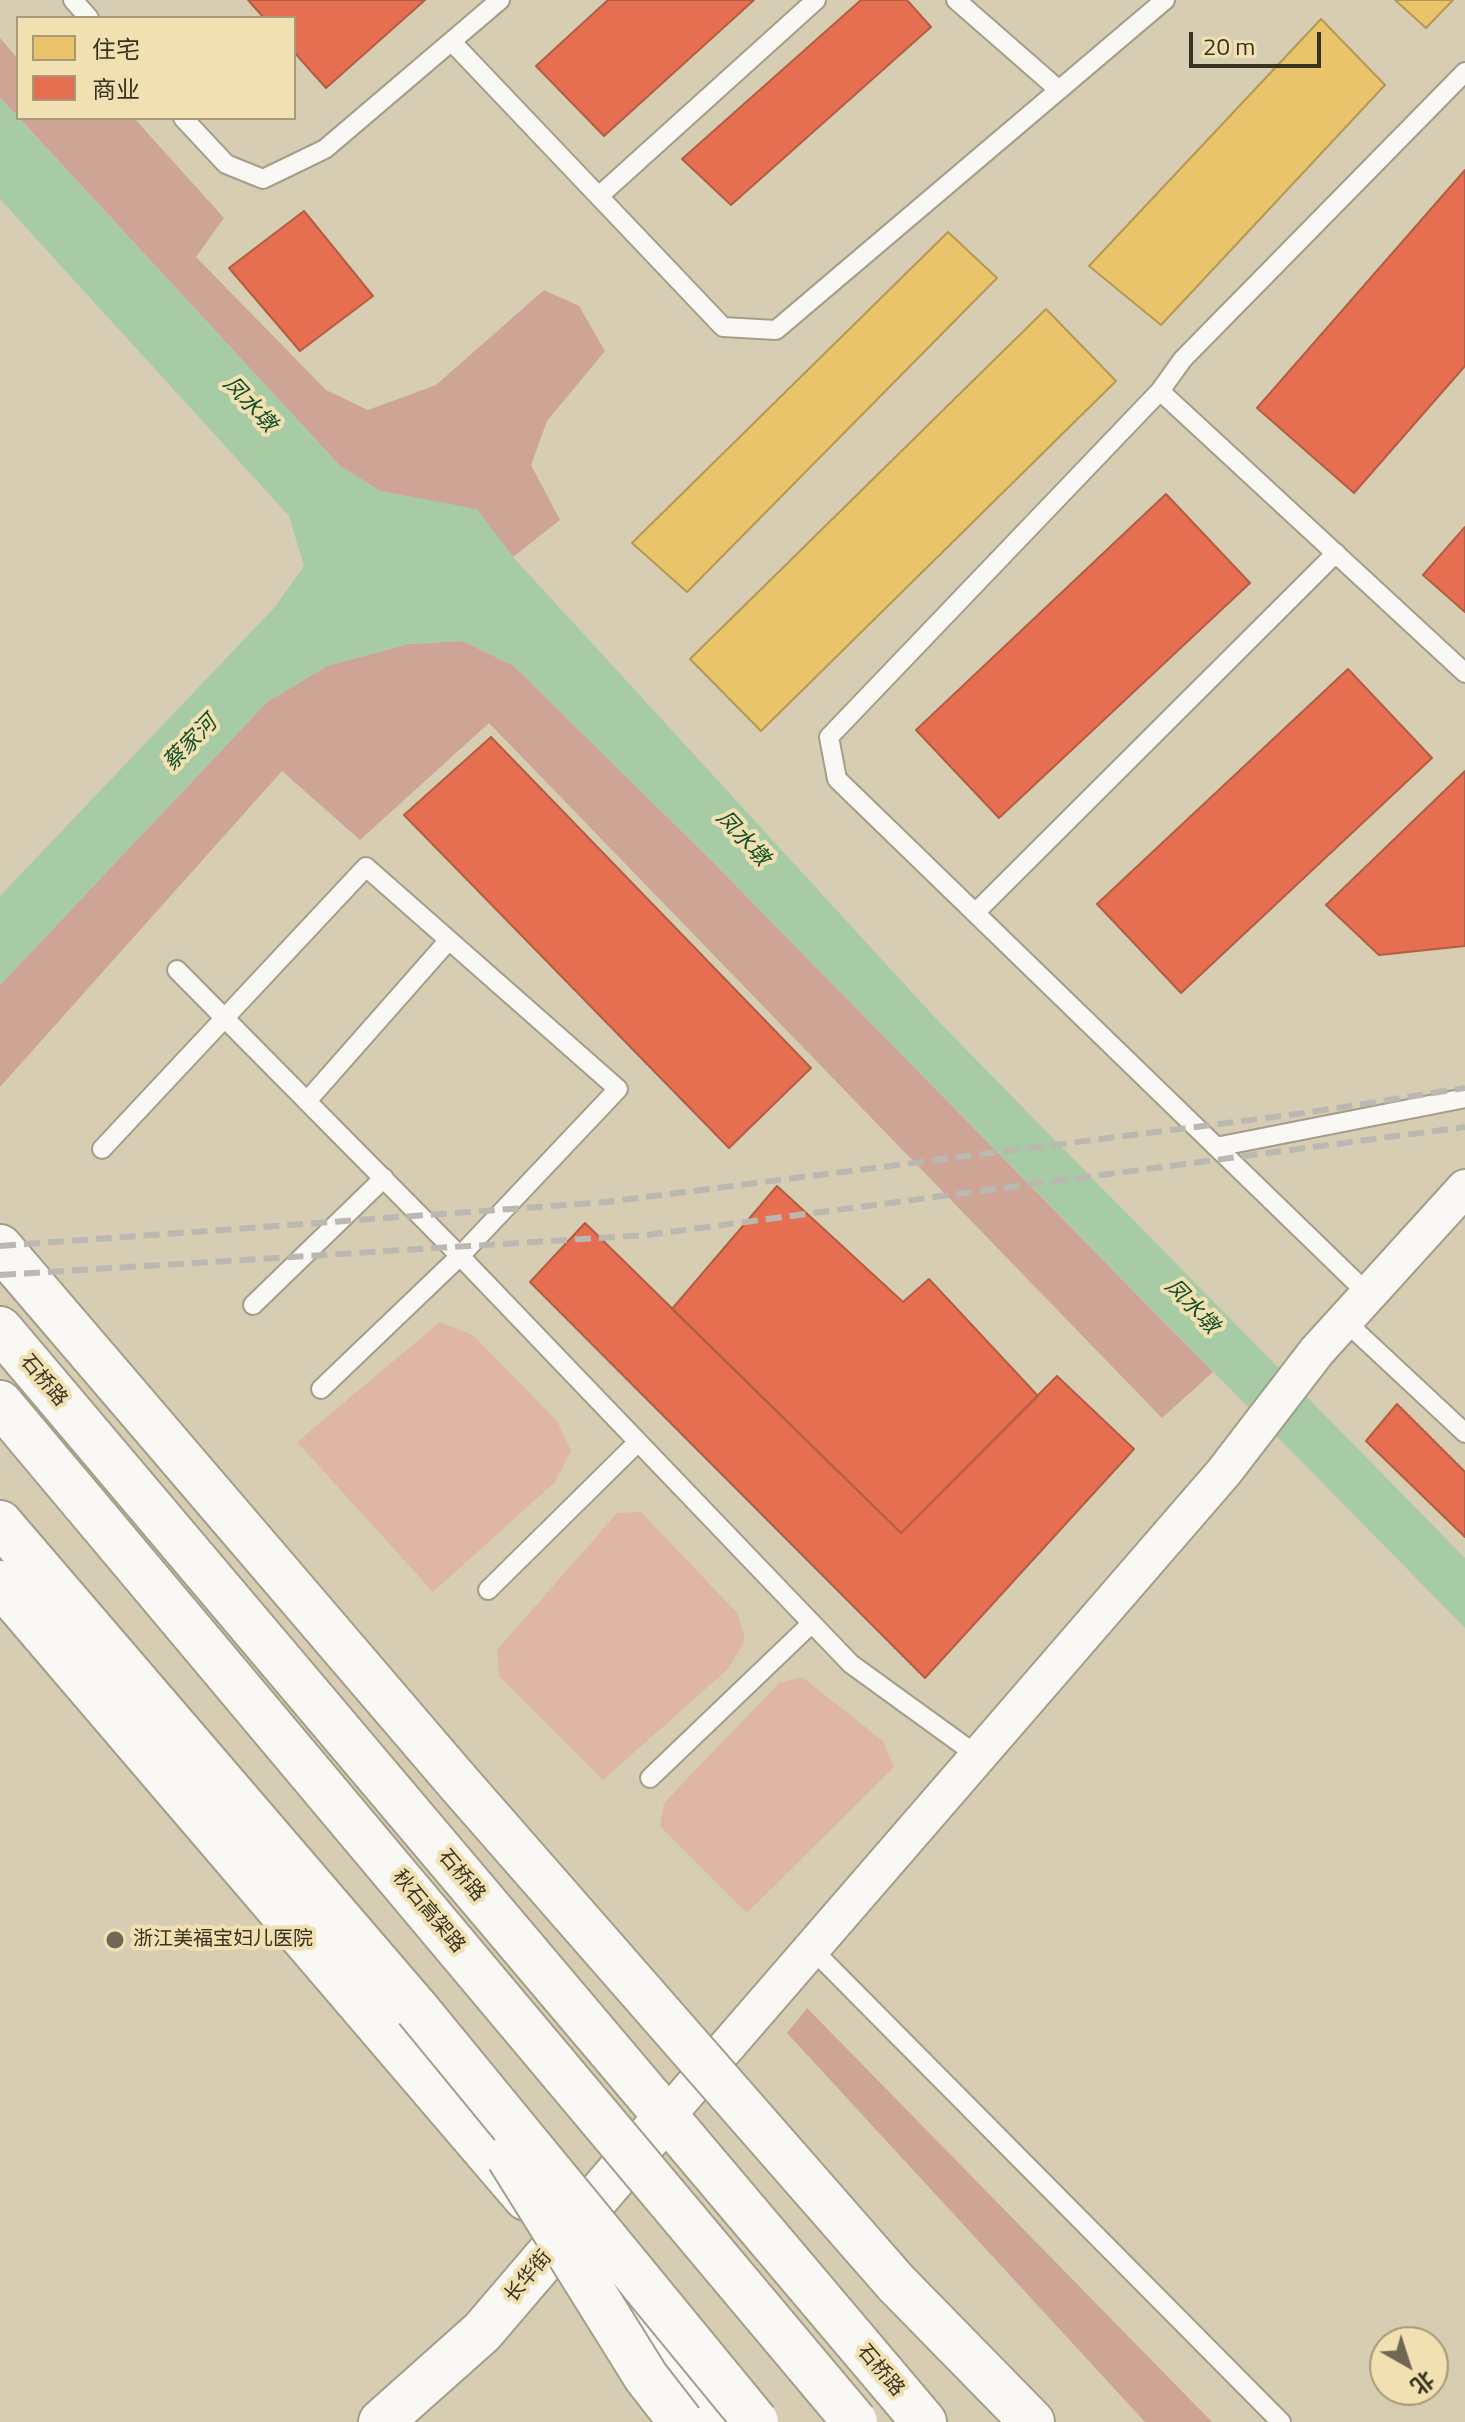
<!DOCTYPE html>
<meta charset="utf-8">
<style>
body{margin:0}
#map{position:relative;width:1465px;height:2422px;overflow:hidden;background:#d6cdb3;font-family:"Titillium Web","Noto Sans SC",sans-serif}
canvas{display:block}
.legend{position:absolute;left:16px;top:16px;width:280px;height:104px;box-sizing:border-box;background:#f1e0b2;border:2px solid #a79a78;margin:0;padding:10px 14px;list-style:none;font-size:24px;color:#393220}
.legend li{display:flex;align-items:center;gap:16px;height:40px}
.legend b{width:40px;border:2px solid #a79a78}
.north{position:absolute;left:1369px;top:2326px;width:80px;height:80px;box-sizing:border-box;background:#f1e0b2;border:2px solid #a79a78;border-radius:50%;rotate:141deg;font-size:22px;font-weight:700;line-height:32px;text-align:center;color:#393220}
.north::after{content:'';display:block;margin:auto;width:28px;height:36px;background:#706853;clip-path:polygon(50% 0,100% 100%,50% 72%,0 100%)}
.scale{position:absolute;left:1189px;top:32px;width:132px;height:36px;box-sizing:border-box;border:4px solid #393220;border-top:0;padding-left:10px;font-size:24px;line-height:28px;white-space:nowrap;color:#393220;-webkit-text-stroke:6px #f1e0b2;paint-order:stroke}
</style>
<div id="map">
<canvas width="1465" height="2422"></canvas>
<ul class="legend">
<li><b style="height:22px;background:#e9c46a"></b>住宅</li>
<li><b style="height:22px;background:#e76f51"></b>商业</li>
</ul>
<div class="north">北</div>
<div class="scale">20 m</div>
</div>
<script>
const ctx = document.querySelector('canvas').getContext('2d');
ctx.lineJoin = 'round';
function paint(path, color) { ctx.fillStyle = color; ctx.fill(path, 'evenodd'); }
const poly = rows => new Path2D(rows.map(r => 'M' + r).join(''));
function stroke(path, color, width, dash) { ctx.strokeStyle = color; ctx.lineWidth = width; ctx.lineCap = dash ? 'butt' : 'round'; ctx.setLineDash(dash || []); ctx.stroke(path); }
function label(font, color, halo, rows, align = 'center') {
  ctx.font = font + ' "Titillium Web","Noto Sans SC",sans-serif'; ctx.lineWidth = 8; ctx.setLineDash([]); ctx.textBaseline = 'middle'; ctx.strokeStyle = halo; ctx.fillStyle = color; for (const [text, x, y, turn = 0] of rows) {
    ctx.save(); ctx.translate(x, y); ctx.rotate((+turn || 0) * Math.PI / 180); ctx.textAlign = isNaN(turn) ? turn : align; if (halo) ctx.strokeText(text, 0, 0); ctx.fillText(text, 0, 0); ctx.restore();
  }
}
paint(poly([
 [440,1322,473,1335,557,1421,571,1451,555,1482,433,1592,297,1442],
 [641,1512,738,1614,745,1640,728,1669,603,1780,499,1676,497,1650,617,1513],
 [802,1677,883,1741,894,1767,747,1913,660,1826,664,1803,779,1683]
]), '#dfb6a4');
paint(poly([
 [0,38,18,59,18,117,0,98],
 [19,118,134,118,224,218,196,257,326,390,368,410,436,385,544,290,579,306,605,351,547,421,531,465,560,520,513,557,477,510,380,491,340,466],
 [463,641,514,666,711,860,1213,1372,1162,1418,489,723,360,840,282,771,0,1087,0,985,267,702,327,666,408,644],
 [807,2008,1212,2422,1145,2422,787,2033]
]), '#cea594');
paint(poly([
 [0,98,340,466,380,491,477,509,513,557,940,1023,1465,1558,1465,1628,711,860,514,666,463,641,408,644,327,666,267,702,0,985,0,896,274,608,304,566,289,516,0,199]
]), '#a7cba4');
const homes = poly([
 [1395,0,1453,0,1426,28,1395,0],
 [1321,19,1385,85,1161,325,1089,266,1321,19],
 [948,232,997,278,687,592,632,543,948,232],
 [1046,309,1116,381,761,731,690,659,1046,309]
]);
paint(homes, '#e9c46a');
stroke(homes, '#b49854', 2);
const shops = poly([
 [248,0,425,0,326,88,294,52,294,18,264,18,248,0],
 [608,0,754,0,604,136,536,66,608,0],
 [861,0,907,0,931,27,731,205,682,159,861,0],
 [1465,170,1465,366,1354,493,1257,408,1465,170],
 [304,211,373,296,300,351,229,268,304,211],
 [1166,494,1250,583,999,818,916,730,1166,494],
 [1465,527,1465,612,1423,575,1465,527],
 [1348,669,1432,758,1181,993,1097,904,1348,669],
 [491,737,811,1068,729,1148,404,815,491,737],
 [1465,771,1465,946,1379,955,1326,905,1465,771],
 [777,1186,903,1302,929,1279,1038,1396,901,1533,672,1309,777,1186],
 [585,1223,901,1533,1057,1376,1134,1449,925,1678,530,1282,585,1223],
 [1397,1404,1465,1472,1465,1537,1366,1441,1397,1404]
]);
paint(shops, '#e76f51');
stroke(shops, '#b35d42', 2);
const service = poly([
 [73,0,89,18],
 [956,0,1059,90],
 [452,42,723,327,776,330,1165,0],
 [1465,72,1183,359,1160,391,1465,673],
 [183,118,226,164,263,179,325,149,500,0],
 [599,196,816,0],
 [1160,391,829,737,837,779,1368,1294],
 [975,913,1336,553],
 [177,970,460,1256,851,1664,978,1756],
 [307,1101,449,940],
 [1216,1147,1465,1098],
 [102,1149,366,867,618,1089,460,1256,321,1389],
 [253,1305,384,1178],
 [1345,1321,1465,1433],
 [488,1590,638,1442],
 [650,1778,812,1623],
 [811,1948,1281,2422]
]);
const minor = poly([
 [665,2118,1224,1472,1317,1351,1465,1188]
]);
const tertiary = poly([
 [381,2422,482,2332,665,2118]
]);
const primary = poly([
 [0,1329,924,2422],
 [0,1583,526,2198],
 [613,2299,714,2422]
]);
const trunk = poly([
 [0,1247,457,1781],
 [0,1403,84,1503],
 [0,1523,417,2009],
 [896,2283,1032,2422]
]);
stroke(service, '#a49d89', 22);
stroke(minor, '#a49d89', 40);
stroke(tertiary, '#a49d89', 48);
stroke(primary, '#a49d89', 48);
stroke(trunk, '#a49d89', 48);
stroke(service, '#f9f8f4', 18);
stroke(minor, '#f9f8f4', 36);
stroke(tertiary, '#f9f8f4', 44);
stroke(primary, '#f9f8f4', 44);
stroke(trunk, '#f9f8f4', 44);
stroke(poly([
 [0,1246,607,1202,1305,1113,1465,1088],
 [0,1275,647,1235,1465,1127]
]), '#bab8b1', 6, [16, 8]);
const trunkBridge = poly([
 [84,1503,855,2422],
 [457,1781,896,2283],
 [417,2009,756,2422],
 [509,2157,646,2377,681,2422]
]);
stroke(trunkBridge, '#a49d89', 48, []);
stroke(trunkBridge, '#f9f8f4', 44);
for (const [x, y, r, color] of [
 [115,1940,10,"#706853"]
]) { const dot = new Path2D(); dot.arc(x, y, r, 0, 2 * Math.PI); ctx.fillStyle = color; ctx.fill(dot); stroke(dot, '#f1e0b2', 3); }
label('20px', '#393220', '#f1e0b2', [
 ["石桥路",43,1381,50],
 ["石桥路",461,1876,50],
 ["秋石高架路",428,1912,50],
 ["长华街",529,2277,-50],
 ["石桥路",880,2371,50]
]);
label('20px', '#393220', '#f1e0b2', [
 ["浙江美福宝妇儿医院",133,1940]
], 'left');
label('italic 22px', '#104e25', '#f1e0b2', [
 ["凤水墩",249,405,47],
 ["蔡家河",191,744,-46],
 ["凤水墩",742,839,47],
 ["凤水墩",1191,1307,46]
]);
</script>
